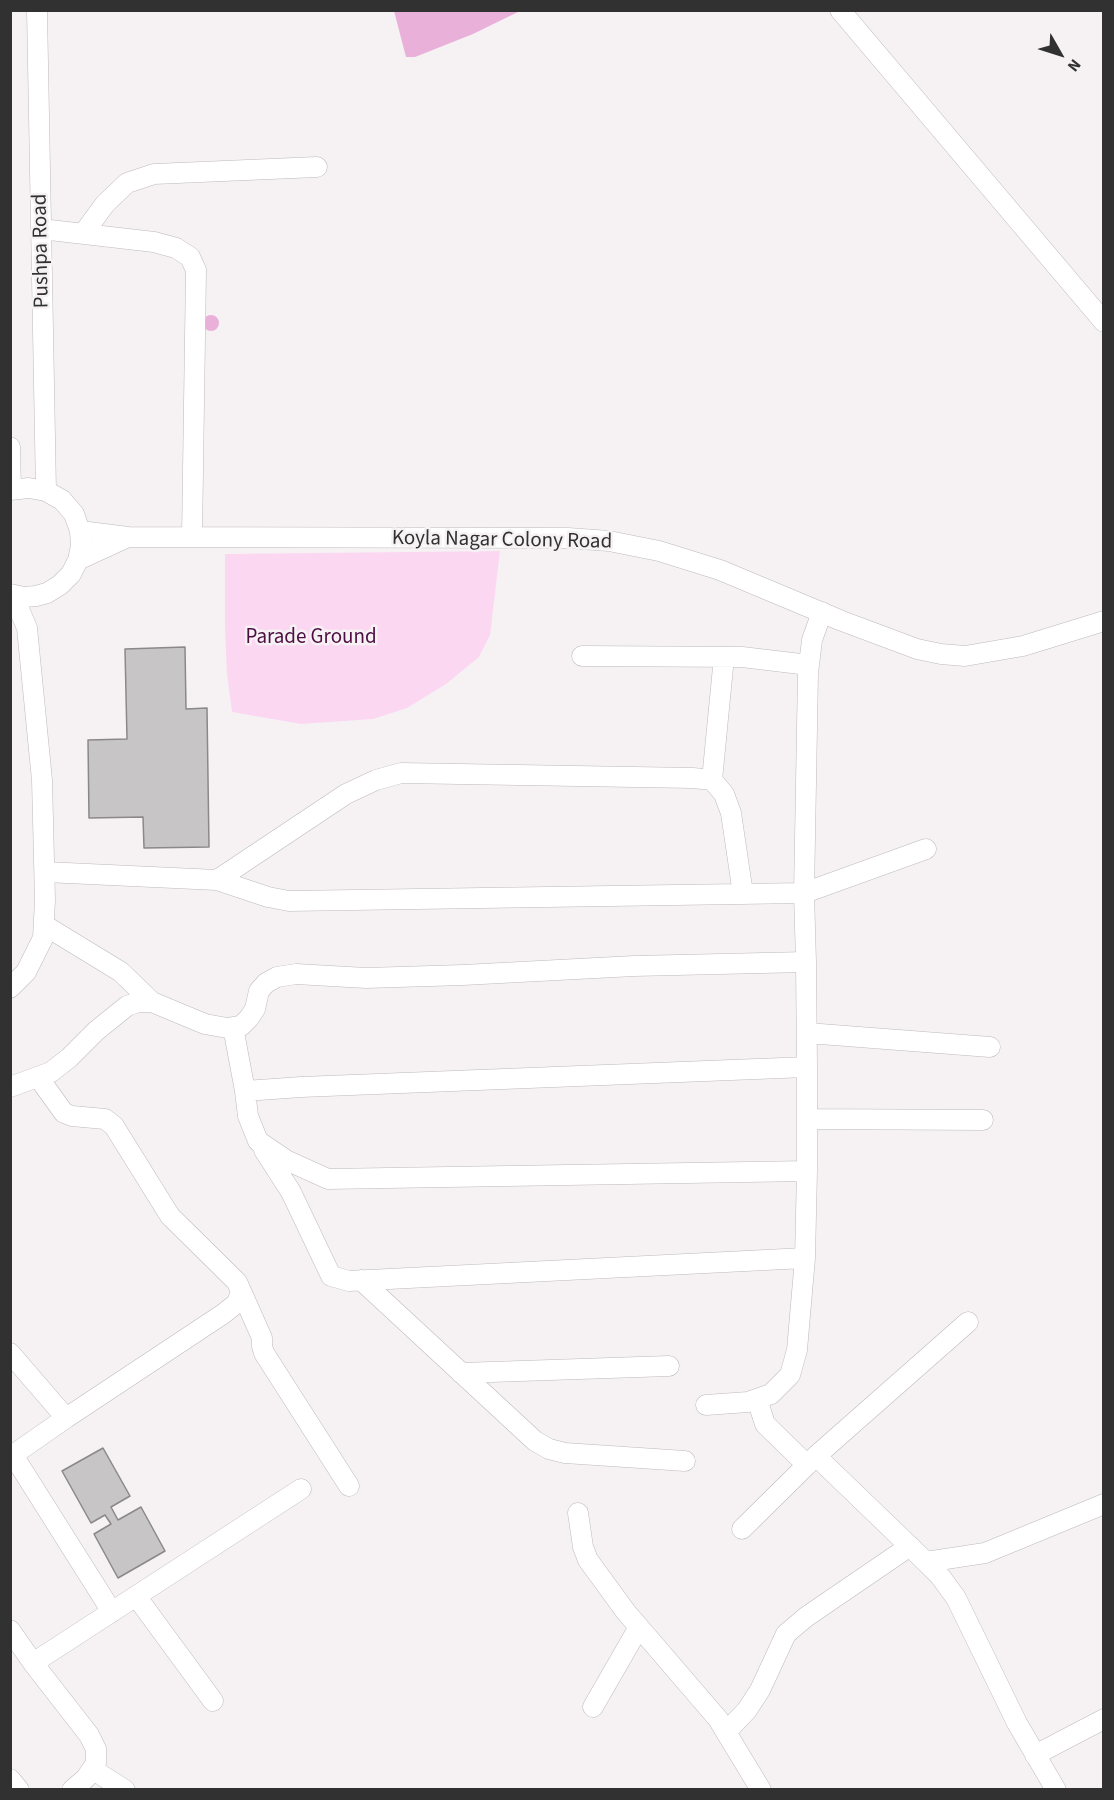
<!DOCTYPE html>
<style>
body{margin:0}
#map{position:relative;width:1114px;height:1800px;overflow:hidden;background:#f6f2f4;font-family:"Source Sans 3",sans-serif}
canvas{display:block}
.frame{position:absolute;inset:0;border:12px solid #323132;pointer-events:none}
.north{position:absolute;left:1030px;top:24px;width:60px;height:60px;-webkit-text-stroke:4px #f6f2f4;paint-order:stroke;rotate:129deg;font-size:16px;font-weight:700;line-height:24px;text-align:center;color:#323132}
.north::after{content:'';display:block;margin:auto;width:21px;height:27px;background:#323132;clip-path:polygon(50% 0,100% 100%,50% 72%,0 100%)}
</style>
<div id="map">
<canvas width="1114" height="1800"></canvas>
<div class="frame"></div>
<div class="north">N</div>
</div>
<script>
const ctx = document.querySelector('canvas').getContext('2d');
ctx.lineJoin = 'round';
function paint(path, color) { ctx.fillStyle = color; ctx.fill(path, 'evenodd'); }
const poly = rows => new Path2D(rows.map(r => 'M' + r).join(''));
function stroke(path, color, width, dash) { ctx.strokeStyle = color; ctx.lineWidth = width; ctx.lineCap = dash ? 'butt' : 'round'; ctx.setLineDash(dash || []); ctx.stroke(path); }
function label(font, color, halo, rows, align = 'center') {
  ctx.font = font + ' "Source Sans 3",sans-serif'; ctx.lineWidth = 5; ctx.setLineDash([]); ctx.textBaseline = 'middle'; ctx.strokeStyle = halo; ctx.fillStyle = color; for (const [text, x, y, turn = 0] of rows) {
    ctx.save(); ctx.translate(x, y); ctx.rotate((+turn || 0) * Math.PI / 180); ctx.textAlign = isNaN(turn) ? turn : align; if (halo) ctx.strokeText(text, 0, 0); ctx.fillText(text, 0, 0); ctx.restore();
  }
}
paint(poly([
 [500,551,490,635,479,657,446,684,407,708,373,719,301,724,232,712,227,674,225,628,225,554]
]), '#fcd7f2');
paint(poly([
 [394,11,520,10,520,11,473,34,415,57,406,57],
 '203 323a8 8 0 1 1 16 0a8 8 0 1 1-16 0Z'
]), '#e9b1da');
const building = poly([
 [185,647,186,709,207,708,209,847,144,848,143,817,89,818,88,740,127,739,125,649,185,647],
 [103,1448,130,1496,111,1507,118,1520,141,1507,165,1551,118,1578,94,1534,111,1524,105,1515,91,1523,62,1471,103,1448]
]);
paint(building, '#c8c5c7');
stroke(building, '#8b888a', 1.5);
const minor = poly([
 [37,10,46,491],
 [840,10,1104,322],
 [41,229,154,242,176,248,190,257,196,270,192,537],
 [83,234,105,204,127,183,154,174,317,167],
 [10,447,11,490],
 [10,490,29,488,46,491,62,500,74,514,80,531,81,546,78,560,71,574,60,585,47,593,36,596,24,597,10,594],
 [80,531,128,537,568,538,609,541,659,551,720,570,842,621,917,649,941,654,965,656,1023,646,1104,621],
 [78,560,128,537],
 [582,656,742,657,809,665],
 [712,780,724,657],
 [45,872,217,880,268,897,289,901,804,893,926,849],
 [217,880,346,794,376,780,401,773,693,778,712,780,724,794,731,813,743,894],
 [44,925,121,972,152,1002],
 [806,962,807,1067],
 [10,988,26,972,43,938,45,900,42,780,27,628,13,595],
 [233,1027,245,1091,301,1087,807,1067,807,1171,328,1179,286,1160,258,1141,248,1116,245,1091],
 [807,1033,990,1047],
 [10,1087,51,1072,69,1058,96,1031,127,1006,138,1002,152,1002,205,1024,227,1028,233,1027,241,1026,249,1018,255,1009,259,991,266,983,277,977,296,974,366,978,463,975,634,966,806,962,804,893,808,673,812,640,822,612],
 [807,1119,983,1120],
 [264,1150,291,1192,331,1276,349,1281,805,1258],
 [361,1280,535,1441,549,1449,565,1453,685,1461],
 [238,1284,262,1338,262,1346,264,1353,349,1486],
 [10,1353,66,1418],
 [461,1373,669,1366],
 [757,1399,765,1424,807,1465],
 [706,1405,748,1402,771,1394,790,1375,797,1350,805,1258,807,1171],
 [13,1455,112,1612],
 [816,1456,926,1562,940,1576,956,1598,1017,1723,1056,1790],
 [10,1457,66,1418,223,1314,237,1303,241,1292,237,1282,170,1216,114,1126,105,1119,72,1116,64,1113,38,1077],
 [578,1513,583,1547,588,1560,626,1612,718,1719,761,1790],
 [742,1529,816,1456,968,1322],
 [926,1562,985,1553,1104,1504],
 [136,1596,213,1701],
 [10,1630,33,1663,89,1735,96,1749,96,1763,86,1778,72,1790],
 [33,1663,301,1489],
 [593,1707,639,1627],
 [727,1731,747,1710,760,1690,786,1634,806,1617,910,1546],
 [1035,1755,1104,1719],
 [92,1769,125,1790],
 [10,1779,19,1790]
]);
stroke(minor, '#bdb9bc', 21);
stroke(minor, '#fff', 20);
label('21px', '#323132', '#f6f2f4', [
 ["Pushpa Road",42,251,-91],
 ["Koyla Nagar Colony Road",502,541,1]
]);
label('21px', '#4f0e43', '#f6f2f4', [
 ["Parade Ground",311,638]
]);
</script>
